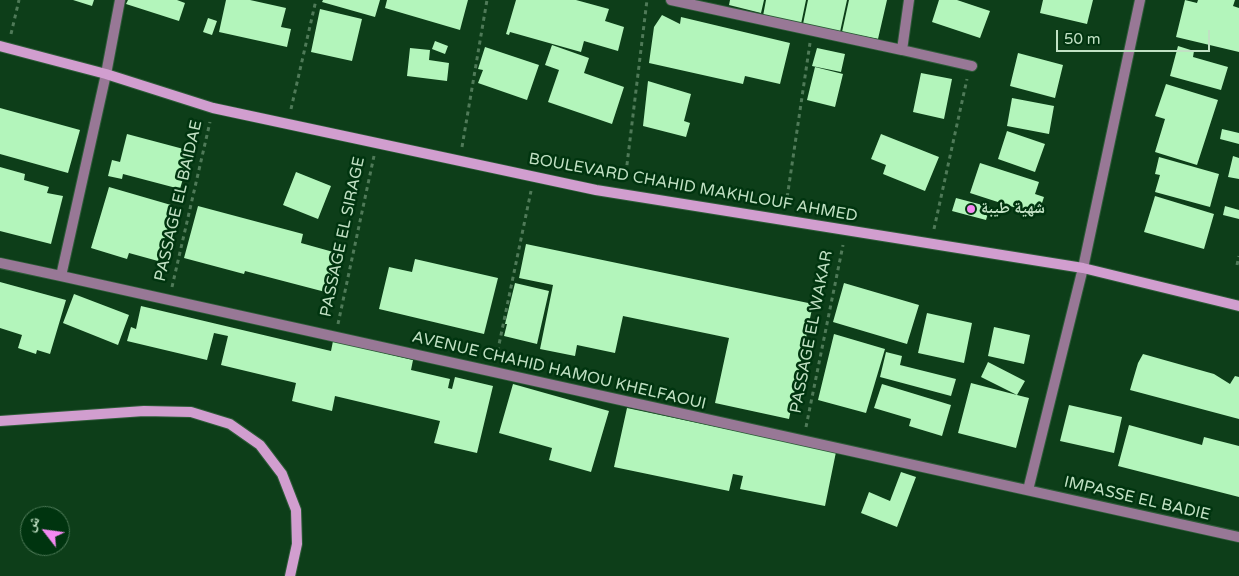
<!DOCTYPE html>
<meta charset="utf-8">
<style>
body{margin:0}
#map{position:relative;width:1239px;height:576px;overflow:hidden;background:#0d3e19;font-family:"Varela Round","Noto Naskh Arabic",sans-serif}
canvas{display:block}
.north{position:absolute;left:20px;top:506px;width:50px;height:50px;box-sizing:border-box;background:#00340f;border:1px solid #4d7957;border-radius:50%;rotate:300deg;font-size:14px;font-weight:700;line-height:20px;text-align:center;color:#c1e1c4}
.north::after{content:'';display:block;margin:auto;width:18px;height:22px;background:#f389f1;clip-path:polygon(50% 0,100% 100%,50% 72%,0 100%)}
.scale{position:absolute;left:1056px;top:30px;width:154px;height:22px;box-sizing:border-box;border:2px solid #c1e1c4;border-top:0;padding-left:6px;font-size:15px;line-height:18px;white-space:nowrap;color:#c1e1c4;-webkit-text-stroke:4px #00340f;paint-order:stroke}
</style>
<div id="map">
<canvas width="1239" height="576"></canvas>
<div class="north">ش</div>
<div class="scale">50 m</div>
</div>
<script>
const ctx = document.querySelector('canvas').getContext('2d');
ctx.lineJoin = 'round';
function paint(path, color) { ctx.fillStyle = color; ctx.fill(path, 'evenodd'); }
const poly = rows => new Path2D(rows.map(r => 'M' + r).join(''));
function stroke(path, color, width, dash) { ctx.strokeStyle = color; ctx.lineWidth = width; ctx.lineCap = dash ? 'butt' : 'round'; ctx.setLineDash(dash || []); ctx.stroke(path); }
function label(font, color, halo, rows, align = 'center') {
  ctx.font = font + ' "Varela Round","Noto Naskh Arabic",sans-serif'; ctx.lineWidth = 5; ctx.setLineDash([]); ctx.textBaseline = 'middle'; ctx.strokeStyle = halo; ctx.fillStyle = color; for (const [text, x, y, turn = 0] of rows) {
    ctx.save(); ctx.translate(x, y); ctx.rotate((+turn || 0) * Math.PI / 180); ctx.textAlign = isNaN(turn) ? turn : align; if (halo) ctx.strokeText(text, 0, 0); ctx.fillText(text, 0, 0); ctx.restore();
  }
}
paint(poly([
 [73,0,94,0,92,6],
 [128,0,177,0,185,3,179,21,126,4],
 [226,0,250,0,286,8,281,27,291,29,287,47,219,32],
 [323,0,380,0,375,17,322,2],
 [387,0,468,0,460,30,385,8],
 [516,0,576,0,609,9,605,21,624,27,618,51,584,41,581,52,510,32,509,35,506,34],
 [730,0,764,0,761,13,729,5],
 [766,0,806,0,801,24,763,16],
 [808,0,847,0,840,32,803,24],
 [849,0,887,0,878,39,842,32],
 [939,0,957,0,990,11,980,38,932,22],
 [1043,0,1093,0,1087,24,1040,13],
 [1185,0,1197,3,1198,0,1235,0,1233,6,1239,8,1239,52,1176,37],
 [320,9,362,19,352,61,311,52],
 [662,15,680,24,681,17,790,43,780,84,745,76,743,84,649,63,654,27],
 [208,18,217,21,212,35,203,32],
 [435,41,448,46,445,54,432,49],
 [552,45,589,58,584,73,624,87,612,124,548,102,559,70,545,65],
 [1178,46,1194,51,1193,57,1228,67,1221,90,1170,76],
 [485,47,539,65,527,100,478,83,483,70,478,69],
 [410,48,430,50,429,60,449,63,447,81,407,76],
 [817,48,845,54,841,72,812,66],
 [1018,53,1063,65,1055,98,1010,86],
 [815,67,843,74,835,107,807,100],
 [921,73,952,79,944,119,913,112],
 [648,81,691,94,684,121,690,123,686,137,643,126],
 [1166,84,1218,100,1197,165,1155,152,1165,119,1155,116],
 [1012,98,1054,106,1049,134,1007,126],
 [0,108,80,130,68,173,0,154],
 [1222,129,1239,133,1239,144,1220,139],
 [1007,131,1045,144,1035,172,998,159],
 [127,134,191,151,180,189,123,174,122,179,108,176,112,160,120,162],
 [881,134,939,157,925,191,883,174,886,165,871,159],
 [1233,156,1239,158,1239,179,1228,177],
 [1159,157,1219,174,1210,207,1155,192,1160,175,1155,174],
 [980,163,1039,182,1035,194,1044,197,1038,215,970,193],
 [0,167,25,174,24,180,49,187,47,193,63,196,51,244,0,231],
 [296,172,331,186,318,219,283,205],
 [109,187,171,205,165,227,168,228,158,261,129,253,127,259,91,248],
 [1155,196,1214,214,1204,249,1144,232],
 [956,198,990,207,986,220,952,211],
 [198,206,303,234,301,243,344,255,333,294,245,271,244,274,184,258],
 [1225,206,1239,210,1239,219,1223,215],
 [526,244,813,304,789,419,715,403,729,338,623,316,615,353,577,345,575,356,540,349,553,285,519,278],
 [415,259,498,278,484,334,379,309,389,267,412,272],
 [0,282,66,300,50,354,37,350,36,354,18,348,22,335,0,328],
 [515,283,549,291,537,344,504,336,507,324,505,324],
 [844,283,919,305,907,344,833,322],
 [74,294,129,315,118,345,63,323],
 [141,306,331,351,333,341,413,360,411,370,450,379,448,388,452,389,455,377,493,386,477,453,434,443,440,421,335,396,332,411,292,401,296,383,221,365,228,336,214,333,207,360,127,341,131,327,136,329],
 [927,313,972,323,964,363,918,353],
 [994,327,1030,335,1024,364,988,356],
 [834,334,885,349,866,413,818,400],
 [886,352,902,356,900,365,956,379,951,396,880,377],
 [1143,354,1214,374,1230,384,1235,376,1239,377,1239,419,1130,390,1138,363],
 [988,362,1025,381,1017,395,1029,398,1016,448,958,433,971,383,1017,395,981,377],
 [513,384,609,411,591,472,549,460,552,448,499,433],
 [882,384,951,405,942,436,909,426,911,419,874,408],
 [1069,405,1122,417,1114,453,1060,441],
 [627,408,836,452,825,506,740,489,743,476,733,474,729,491,614,467],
 [1129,425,1202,445,1204,437,1239,446,1239,497,1118,466],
 [901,472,916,477,897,527,861,513,869,492,890,501]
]), '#b3f5bb');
const street = poly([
 [120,0,106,74,61,276,1239,537],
 [671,0,902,50,909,0],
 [902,50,972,66],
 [0,263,61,276],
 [1028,490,1083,268,1140,0]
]);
const secondary = poly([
 [0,46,106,74,213,108,596,190,1083,268,1239,306],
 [0,421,144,411,191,412,230,424,260,445,282,474,296,510,297,544,290,576]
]);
stroke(street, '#2d5b38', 12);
stroke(secondary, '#2d5b38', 12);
stroke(poly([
 [11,34,19,0],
 [291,109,316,0],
 [462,147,487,0],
 [625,181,647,0],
 [786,205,810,43],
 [934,229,967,79],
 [1237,265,1239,256],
 [172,287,210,122],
 [338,324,374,156],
 [496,359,531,191],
 [806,427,843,245]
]), '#4f7a58', 3, [4, 4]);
stroke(street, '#987896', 10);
stroke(secondary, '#d19ecf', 10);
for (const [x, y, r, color] of [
 [971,209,5,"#f389f1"]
]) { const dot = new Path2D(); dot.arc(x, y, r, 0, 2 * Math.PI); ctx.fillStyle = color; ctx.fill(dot); stroke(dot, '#00340f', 2); }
label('16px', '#c1e1c4', '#00340f', [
 ["BOULEVARD CHAHID MAKHLOUF AHMED",693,188,10],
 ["PASSAGE EL BAIDAE",179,201,-77],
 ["PASSAGE EL SIRAGE",343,237,-78],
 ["PASSAGE EL WAKAR",812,332,-79],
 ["AVENUE CHAHID HAMOU KHELFAOUI",559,371,13],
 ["IMPASSE EL BADIE",1137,499,13]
]);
label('bold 16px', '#c1e1c4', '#00340f', [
 ["شهية طيبة",981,209]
], 'left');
</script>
